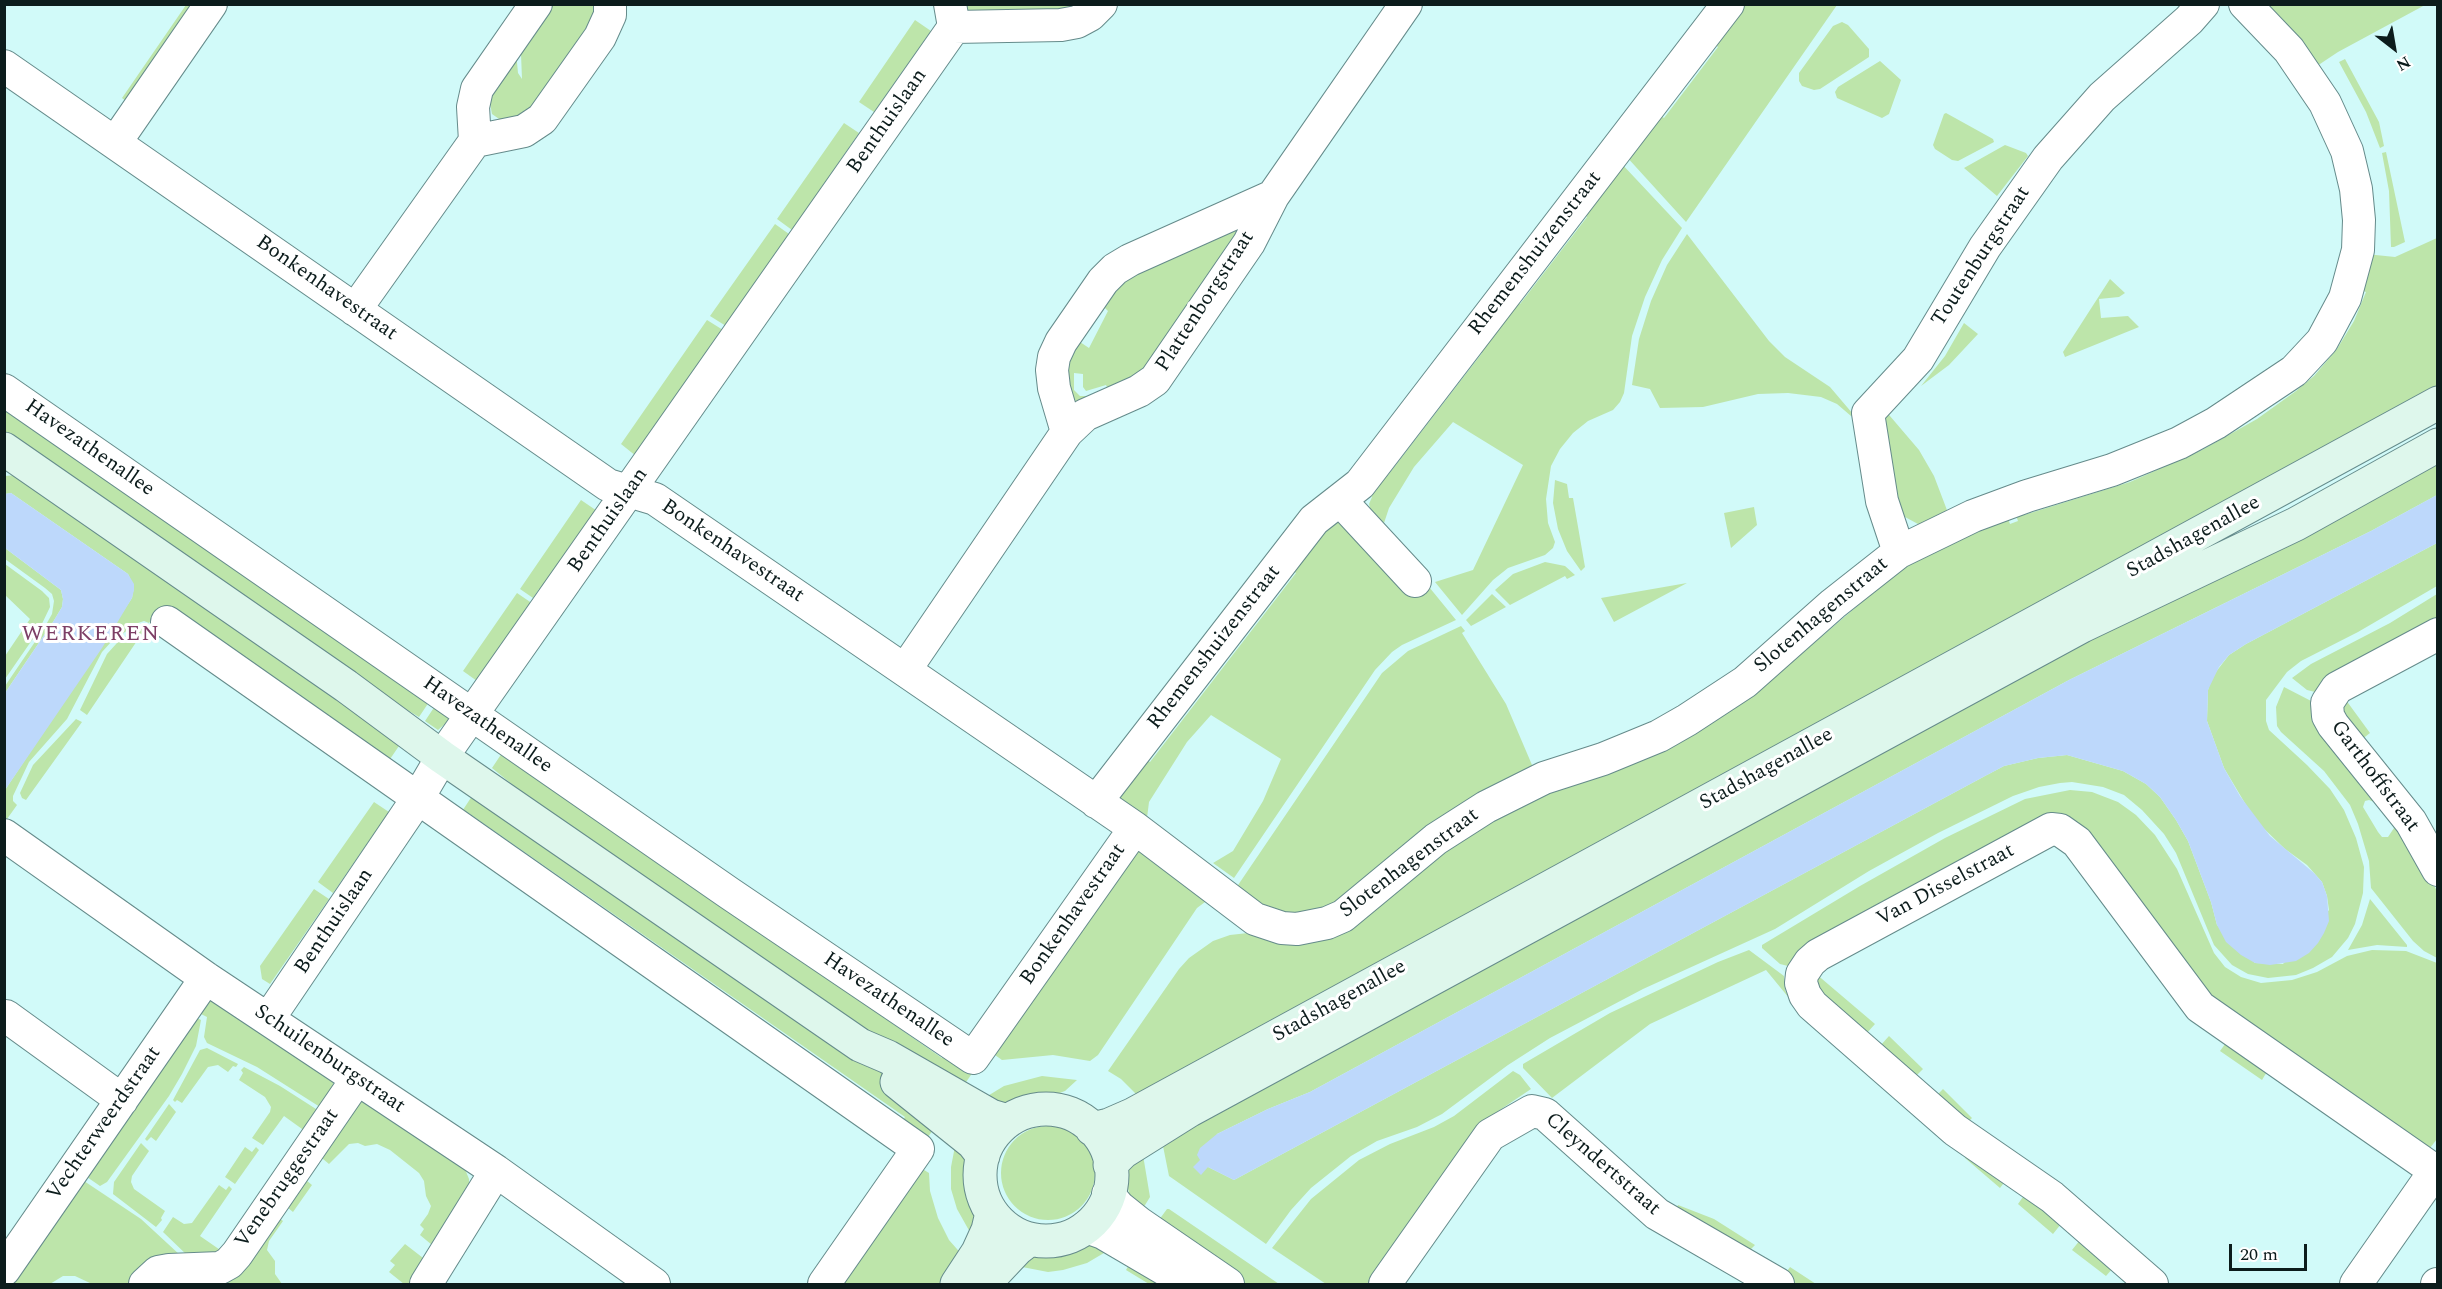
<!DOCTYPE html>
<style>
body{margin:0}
#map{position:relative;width:2442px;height:1289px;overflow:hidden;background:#d1faf9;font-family:Spectral,serif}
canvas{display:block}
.frame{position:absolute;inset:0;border:6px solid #0c1c1c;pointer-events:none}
.north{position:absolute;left:2364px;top:18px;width:60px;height:60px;-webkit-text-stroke:4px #fff;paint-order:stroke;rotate:149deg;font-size:16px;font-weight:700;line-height:24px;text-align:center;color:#0c1c1c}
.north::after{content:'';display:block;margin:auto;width:21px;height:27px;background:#0c1c1c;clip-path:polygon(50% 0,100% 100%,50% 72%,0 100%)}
.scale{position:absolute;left:2229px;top:1244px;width:78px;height:27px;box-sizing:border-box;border:3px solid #0c1c1c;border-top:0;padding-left:8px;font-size:18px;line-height:21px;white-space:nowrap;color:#0c1c1c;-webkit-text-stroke:4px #fff;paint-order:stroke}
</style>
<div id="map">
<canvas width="2442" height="1289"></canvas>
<div class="frame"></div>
<div class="north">N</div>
<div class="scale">20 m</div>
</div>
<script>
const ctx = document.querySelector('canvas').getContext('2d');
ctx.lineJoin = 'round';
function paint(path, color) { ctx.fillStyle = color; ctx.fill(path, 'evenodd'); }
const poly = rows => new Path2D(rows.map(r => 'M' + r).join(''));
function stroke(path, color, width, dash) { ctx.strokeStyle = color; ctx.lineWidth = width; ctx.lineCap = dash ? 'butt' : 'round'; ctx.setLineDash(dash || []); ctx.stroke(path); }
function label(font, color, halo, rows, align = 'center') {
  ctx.font = font + ' Spectral,serif'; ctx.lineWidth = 6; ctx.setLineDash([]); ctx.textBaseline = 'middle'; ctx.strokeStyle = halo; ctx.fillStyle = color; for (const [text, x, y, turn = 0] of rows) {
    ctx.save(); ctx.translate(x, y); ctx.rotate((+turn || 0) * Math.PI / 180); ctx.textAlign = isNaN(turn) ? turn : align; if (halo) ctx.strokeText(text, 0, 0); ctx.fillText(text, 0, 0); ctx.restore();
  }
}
paint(poly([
 [186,5,201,5,131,105,122,98],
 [548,5,597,5,597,15,526,116,502,121,492,114,489,98,516,52,518,73,522,79,521,54,538,30,533,26],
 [962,5,1089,5,1082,10,969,13],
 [1741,5,1837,5,1686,222,1625,155,1657,113,1664,118,1718,47,1712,42],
 [2259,5,2425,5,2338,52,2314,68],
 [915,20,931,31,874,112,859,102],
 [1842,22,1848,25,1869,49,1869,57,1820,89,1814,90,1802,86,1799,81,1799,73,1833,26],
 [2345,59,2379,122,2384,146,2380,148,2366,112,2339,62],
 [1880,61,1901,80,1889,114,1882,118,1837,98,1835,92,1838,87],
 [1946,113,1993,139,1994,142,1958,161,1952,160,1935,149,1933,145,1944,114],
 [844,123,859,133,792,230,777,219],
 [2005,145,2026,153,2028,156,1997,196,1964,168],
 [2386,152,2405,242,2394,247,2391,247,2389,191,2382,153],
 [1620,162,1682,228,1662,260,1645,297,1632,336,1624,393,1620,402,1613,410,1588,421,1573,433,1560,449,1551,466,1546,499,1548,523,1555,542,1553,548,1545,555,1508,568,1493,580,1462,615,1435,582,1473,570,1523,465,1453,422,1414,467,1389,508,1383,526,1371,512,1369,504,1372,497,1366,492,1382,470,1388,475,1482,353,1476,348,1514,300,1520,304,1587,217,1582,212],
 [775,224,789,234,726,326,710,316],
 [1237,228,1239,230,1140,381,1072,405,1064,356,1115,280],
 [1105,308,1108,311,1089,348,1080,342],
 [1074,373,1083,374,1083,387,1086,391,1106,385,1108,389,1091,396,1080,396,1074,390],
 [1687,234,1769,341,1785,357,1830,387,1853,414,1851,416,1837,404,1821,397,1788,393,1758,394,1703,407,1660,408,1650,389,1632,385,1639,339,1651,301,1667,265],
 [2437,238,2437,396,1142,1100,1121,1079,1108,1071,1179,969,1189,958,1213,941,1230,935,1248,933,1337,936,1367,917,1442,854,1500,817,1764,686,1877,589,1872,582,2006,513,2010,524,2018,521,2014,510,2021,508,2024,515,2130,482,2202,450,2257,419,2296,391,2314,376,2337,349,2354,321,2366,292,2358,289,2366,254,2395,257],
 [2110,279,2125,293,2119,297,2099,299,2101,318,2128,316,2139,327,2065,357,2063,352],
 [707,320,723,330,636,456,621,444],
 [1964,323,1978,334,1949,365,1921,386,1945,356],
 [4,408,433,696,419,717,380,694,5,434],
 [1884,409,1919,450,1934,476,1950,518,1925,525,1918,524,1905,517,1895,505],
 [2437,459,2437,495,2371,531,2069,680,1310,1092,1268,1109,1217,1134,1208,1167,1234,1180,1985,776,2004,766,2038,758,2067,755,2123,771,2146,784,2160,797,2176,820,2188,841,2211,902,2217,925,2255,963,2283,964,2329,910,2327,896,2322,882,2307,865,2285,849,2255,820,2224,768,2207,721,2208,690,2212,677,2229,655,2246,644,2437,543,2437,586,2358,632,2301,661,2287,672,2266,700,2266,721,2269,730,2307,765,2330,789,2344,810,2356,838,2364,867,2363,893,2355,924,2348,938,2332,957,2313,968,2296,975,2268,978,2248,974,2232,965,2214,945,2176,853,2164,834,2142,810,2124,795,2103,787,2072,782,2060,783,2039,787,2013,796,1938,833,1869,871,1775,929,1643,989,1550,1038,1508,1065,1442,1114,1417,1127,1377,1141,1351,1156,1311,1188,1291,1210,1266,1244,1169,1176,1161,1136,1569,912],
 [15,475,401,743,386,765,386,756,177,611,160,608,149,623,144,621,138,623,112,641,102,652,67,719,29,762,13,796,13,801,17,805,7,819,5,818,5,790,132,598,134,587,128,574,11,493,5,494,5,476],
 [1555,480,1567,484,1569,498,1573,498,1585,567,1581,571,1567,551,1558,529,1553,503],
 [581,500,603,515,547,595,539,589,533,598,520,589],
 [1754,507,1757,525,1731,548,1724,513],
 [1337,518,1425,582,1456,620,1402,645,1392,652,1375,670,1234,878,1213,863,1233,851,1263,801,1281,759,1211,715,1187,742,1149,802,1147,818,1118,797,1144,758,1150,762,1296,573,1290,568],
 [5,548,61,590,63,599,62,607,53,622,5,693,5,686,43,630,52,614,54,601,52,594,45,588,5,559],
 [1545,562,1565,566,1575,575,1567,579,1565,576,1510,605,1495,590,1513,574],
 [5,564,42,591,49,598,50,607,39,630,5,679,5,656,30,619,5,595],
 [1687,583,1614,622,1601,598],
 [517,593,539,608,484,686,463,671],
 [1492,594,1506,607,1471,626,1466,620],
 [2437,594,2437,623,2319,693,2307,690,2292,678,2311,664,2390,623],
 [1461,626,1465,631,1462,633,1506,704,1535,772,1348,903,1288,922,1234,891,1382,673,1408,651],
 [141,627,145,629,87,715,80,710,107,654,117,643],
 [2284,687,2315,703,2402,827,2437,891,2437,958,2424,951,2413,941,2371,888,2369,861,2358,824,2350,805,2324,771,2281,732,2277,726,2276,707],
 [2369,800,2377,803,2394,828,2388,837,2382,837,2378,832,2363,807,2365,801],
 [2343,696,2370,733,2361,740,2336,705],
 [439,700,455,715,438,730,425,721],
 [76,719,82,722,26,800,22,798,20,793,33,765],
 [506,747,506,755,942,1058,946,1053,973,1072,962,1088,893,1049,519,790,492,768],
 [2070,790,2092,792,2118,802,2136,815,2155,835,2177,869,2214,953,2225,967,2241,977,2261,983,2292,980,2317,972,2347,956,2372,950,2406,951,2437,963,2437,1139,2430,1148,2196,985,2079,829,1793,959,1788,966,1780,964,1762,948,1762,945,1860,886,1945,838,2025,799],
 [474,793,511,816,886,1076,939,1121,926,1140,901,1123,905,1117,467,812,462,818,459,816],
 [374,802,389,812,333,893,318,882],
 [1133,845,1216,900,1205,902,1197,908,1098,1055,1090,1061,1053,1055,1002,1060,988,1050,1116,865,1125,870,1133,859,1125,852],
 [314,889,329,899,270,984,262,979,260,966],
 [2370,899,2407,945,2407,947,2377,945,2348,950,2362,925],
 [1749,950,1784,976,1785,990,1789,998,1766,970,1650,1024,1552,1098,1523,1068,1523,1064,1610,1013,1718,962],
 [1815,973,1875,1024,1866,1034,1863,1035,1813,983],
 [214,999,333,1078,334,1098,320,1107,257,1067,207,1043,204,1037,207,1017,201,1014,208,1001],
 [197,1018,201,1020,196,1046,182,1074,169,1096,107,1182,100,1186,87,1177],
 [1889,1036,1923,1069,1915,1077,1880,1046],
 [2228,1040,2268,1070,2262,1080,2220,1051],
 [207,1048,238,1064,236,1067,233,1066,228,1072,218,1065,208,1067,182,1103,177,1100,175,1102,173,1100,200,1050],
 [244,1067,280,1086,316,1109,318,1113,309,1134,284,1116,263,1145,252,1138,270,1112,271,1107,265,1097,239,1080,243,1073,241,1070],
 [1513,1071,1520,1075,1531,1089,1479,1124,1367,1284,1326,1284,1272,1248,1311,1199,1359,1160,1390,1144,1434,1127,1454,1116],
 [1042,1076,1077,1080,1065,1091,1054,1095,1029,1097,1007,1103,995,1102,986,1097,1004,1086],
 [1943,1089,1972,1118,1968,1122,1937,1095],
 [365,1100,465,1169,469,1179,469,1189,432,1245,420,1235,424,1229,420,1225,428,1214,431,1206,426,1196,424,1181,419,1173,390,1150,377,1144,365,1146,358,1143,349,1144,329,1164,317,1154,345,1107],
 [169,1104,176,1112,156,1141,151,1137,147,1141,145,1139],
 '1001 1173a47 47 0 1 1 94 0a47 47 0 1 1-94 0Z',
 [956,1141,970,1165,970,1183,977,1210,971,1234,957,1209,951,1189,951,1167],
 [141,1143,149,1151,132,1176,131,1182,134,1189,165,1211,161,1218,162,1220,156,1227,113,1194,114,1182],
 [245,1147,252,1152,256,1147,259,1150,235,1184,225,1177],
 [1969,1153,2006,1180,2000,1188,1965,1158],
 [1143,1155,1150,1197,1142,1210,1130,1197,1126,1180,1129,1168],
 [916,1165,929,1173,930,1191,938,1218,949,1240,964,1257,948,1284,833,1284],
 [301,1176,312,1185,293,1212,282,1203],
 [84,1181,141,1219,180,1255,135,1284,92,1284,75,1276,63,1276,50,1284,7,1284],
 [219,1185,226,1190,229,1186,232,1189,200,1236,226,1254,189,1257,163,1232,173,1217,184,1224,192,1223],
 [2025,1194,2061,1224,2053,1234,2018,1204],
 [1678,1205,1714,1219,1755,1245,1749,1251,1676,1209],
 [1167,1209,1169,1209,1279,1284,1239,1284,1156,1224],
 [274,1214,283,1221,269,1241,267,1250,275,1261,275,1274,282,1284,210,1284,205,1275],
 [2080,1240,2113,1268,2106,1276,2072,1250],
 [405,1244,427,1261,413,1284,404,1284,389,1272,395,1265,390,1261],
 [1088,1244,1097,1244,1109,1250,1087,1263,1063,1270,1048,1272,1017,1266,1031,1254],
 [1132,1259,1178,1284,1149,1284,1126,1270],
 [1790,1267,1816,1284,1795,1284,1786,1279,1785,1274]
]), '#bde5aa');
paint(poly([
 [11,493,128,574,134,584,134,590,132,598,102,648,5,790,5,693,53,622,62,607,63,599,61,590,5,548,5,494],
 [2437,495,2437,543,2246,644,2229,655,2219,667,2208,690,2207,721,2224,768,2240,796,2270,836,2314,873,2322,882,2327,896,2329,921,2324,933,2318,943,2309,953,2296,961,2270,965,2255,963,2241,955,2226,942,2217,925,2211,902,2188,841,2176,820,2160,797,2146,784,2123,771,2067,755,2038,758,2004,766,1985,776,1234,1180,1208,1167,1201,1175,1193,1167,1200,1160,1197,1155,1200,1148,1217,1134,1268,1109,1310,1092,2069,680,2371,531]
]), '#bdd8fb');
const minor = poly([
 [954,27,1061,25,1077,22,1090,15,1101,4],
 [4,66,608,485,655,499,1135,828,1255,919,1282,928,1297,929,1327,923,1343,916,1436,839,1486,807,1544,778,1603,759,1659,736,1687,720,1745,682,1833,604,1899,552,1973,516,2027,496,2112,470,2179,443,2216,423,2294,371,2322,341,2345,298,2358,250,2359,220,2356,189,2347,151,2325,103,2289,50,2245,4],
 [475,141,524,131,542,119,600,37,610,15,610,4],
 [115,143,211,4],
 [1273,196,1130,260,1115,269,1103,281,1061,342,1054,357,1052,370,1054,388,1067,432,1085,415,1139,391,1155,380,1249,243,1273,196,1406,4],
 [355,310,475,141,473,107,477,89,536,4],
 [4,390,729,893,973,1058,1135,828],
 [1340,500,1415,581],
 [1899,552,1882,501,1868,413,1918,359,1985,247,2048,158,2102,97,2189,20,2203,4],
 [167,622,918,1149,824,1284],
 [2438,634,2337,688,2327,703,2328,716,2333,725,2411,822,2438,870],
 [905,670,1067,432],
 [1096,802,1314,520,1360,484,1728,4],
 [4,835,206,978,496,1171,654,1284],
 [4,1018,6,1016,122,1100],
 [269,1018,418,798,442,757,954,27,950,4],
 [1108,1194,1119,1207,1139,1223,1228,1284],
 [1086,1227,1103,1233,1190,1284],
 [4,1270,206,978],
 [145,1284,158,1272,169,1270,220,1268,229,1263,237,1254,357,1079],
 [426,1284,496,1171],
 [1385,1284,1490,1135,1532,1111,1545,1114,1657,1214,1778,1284],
 [2152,1284,2052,1197,1955,1130,1812,1005,1805,995,1801,983,1802,974,1810,962,1818,955,2051,829,2060,830,2077,842,2200,1007,2438,1173],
 [2356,1284,2435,1171],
 [2437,1284,2438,1284]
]);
const secondary = poly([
 [4,449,346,686,442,757,860,1045,888,1057,991,1116,1008,1121],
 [897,1082,973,1143,983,1156],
 '980 1175a66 66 0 1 1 132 0a66 66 0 1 1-132 0Z',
 [1092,1129,1109,1125,1132,1115,2438,403],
 [1110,1165,1123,1152,1190,1110,2082,626,2296,524,2438,445],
 [957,1284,978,1252,988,1230,992,1213],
 [984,1284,1017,1249,1030,1239]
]);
stroke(minor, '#658b8b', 34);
stroke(secondary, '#658b8b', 35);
stroke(minor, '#fff', 32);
stroke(secondary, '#def7ec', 33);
label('21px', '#0c1c1c', '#fff', [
 ["Benthuislaan",888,122,-55],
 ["Rhemenshuizenstraat",1536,254,-52],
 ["Toutenburgstraat",1982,257,-57],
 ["Bonkenhavestraat",326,289,35],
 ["Plattenborgstraat",1206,302,-57],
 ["Havezathenallee",89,449,35],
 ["Benthuislaan",609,521,-55],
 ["Stadshagenallee",2194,538,-29],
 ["Bonkenhavestraat",732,552,34],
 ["Slotenhagenstraat",1822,616,-40],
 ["Rhemenshuizenstraat",1215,648,-52],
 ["Havezathenallee",487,726,35],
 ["Stadshagenallee",1767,770,-29],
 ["Garthoffstraat",2374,777,53],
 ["Slotenhagenstraat",1410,864,-37],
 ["Van Disselstraat",1946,886,-28],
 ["Bonkenhavestraat",1074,915,-55],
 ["Benthuislaan",335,922,-56],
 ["Havezathenallee",888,1001,34],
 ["Stadshagenallee",1340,1002,-29],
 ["Schuilenburgstraat",329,1060,34],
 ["Vechterweerdstraat",105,1124,-55],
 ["Cleyndertstraat",1602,1165,41],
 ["Venebruggestraat",288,1179,-55]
]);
ctx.letterSpacing = '1.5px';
label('22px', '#7d3f66', '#fff', [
 ["WERKEREN",91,636]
]);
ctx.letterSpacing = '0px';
</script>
